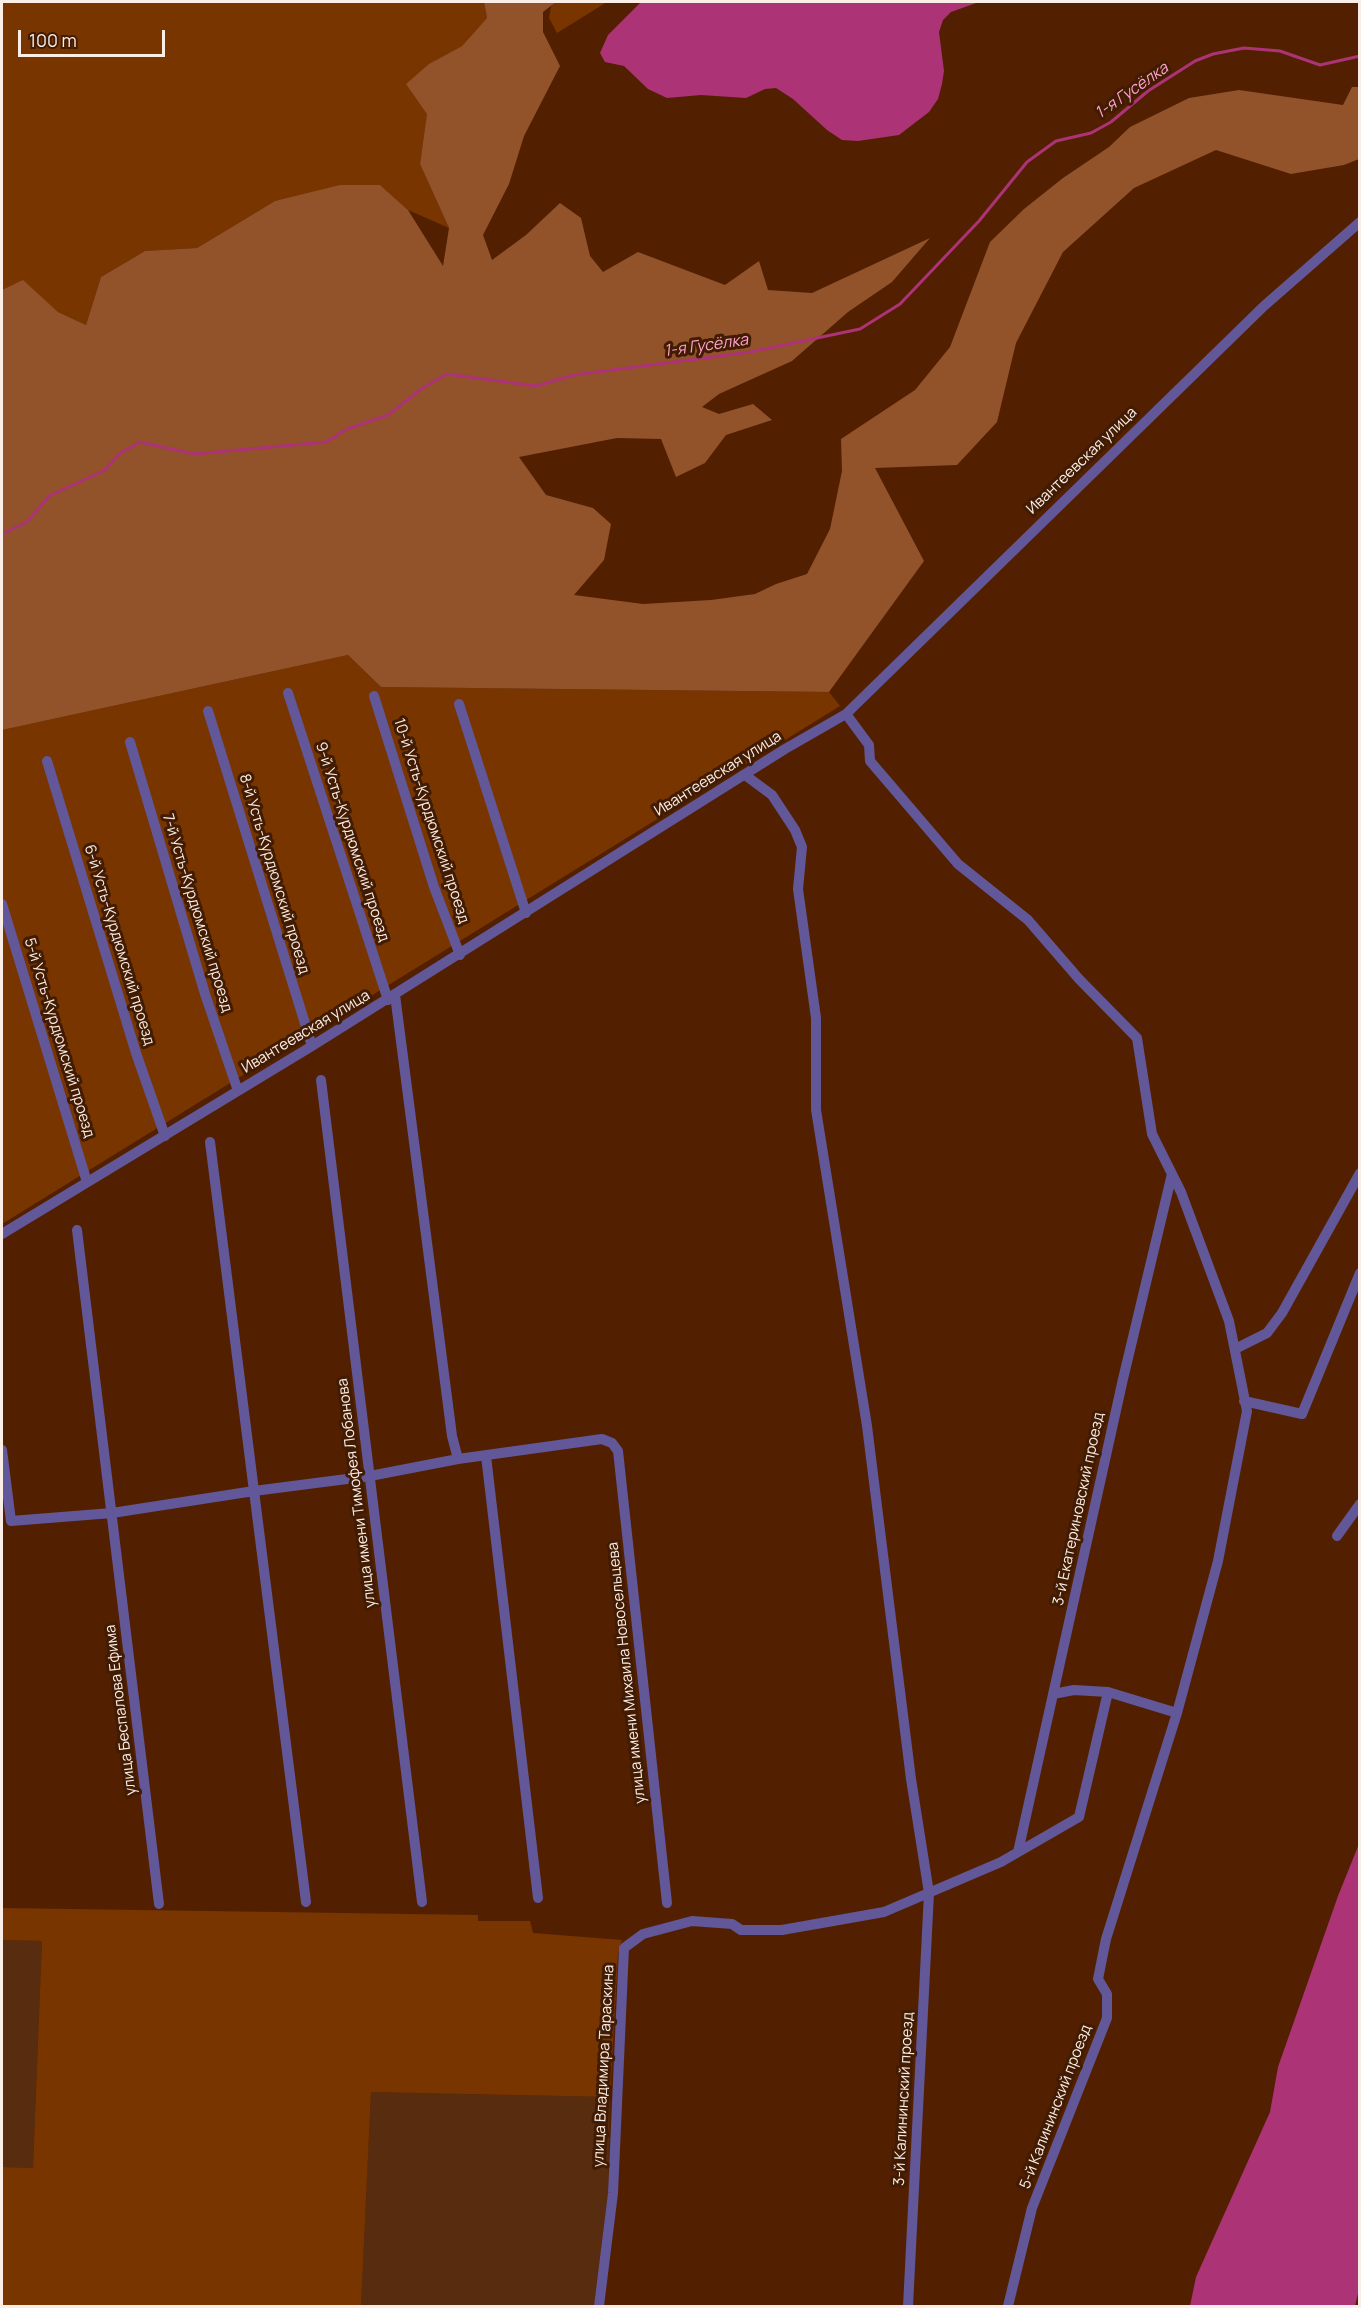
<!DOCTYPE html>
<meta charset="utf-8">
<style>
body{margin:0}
#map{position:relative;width:1361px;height:2308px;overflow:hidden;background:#522000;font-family:Manrope,sans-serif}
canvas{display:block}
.frame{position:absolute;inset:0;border:3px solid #fbeee7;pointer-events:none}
.scale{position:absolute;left:18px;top:30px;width:147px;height:27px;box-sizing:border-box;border:3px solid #fbeee7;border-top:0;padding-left:8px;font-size:18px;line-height:21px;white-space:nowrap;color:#fbeee7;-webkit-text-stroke:4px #411b02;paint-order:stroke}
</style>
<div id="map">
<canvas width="1361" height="2308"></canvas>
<div class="frame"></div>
<div class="scale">100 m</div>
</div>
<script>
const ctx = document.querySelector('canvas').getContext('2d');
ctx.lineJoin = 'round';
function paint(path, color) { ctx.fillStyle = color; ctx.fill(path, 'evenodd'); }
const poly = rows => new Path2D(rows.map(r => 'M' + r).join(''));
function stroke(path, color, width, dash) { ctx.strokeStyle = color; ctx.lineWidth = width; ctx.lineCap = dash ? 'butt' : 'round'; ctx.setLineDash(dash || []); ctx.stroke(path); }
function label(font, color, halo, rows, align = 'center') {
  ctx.font = font + ' Manrope,sans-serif'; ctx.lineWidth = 6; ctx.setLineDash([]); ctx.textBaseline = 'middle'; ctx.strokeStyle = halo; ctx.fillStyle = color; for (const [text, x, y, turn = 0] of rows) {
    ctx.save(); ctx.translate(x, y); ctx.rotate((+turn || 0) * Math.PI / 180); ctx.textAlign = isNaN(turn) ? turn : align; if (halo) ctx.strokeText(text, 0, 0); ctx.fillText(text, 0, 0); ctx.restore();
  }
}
paint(poly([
 [2,1940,42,1941,33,2168,2,2167],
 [371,2092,610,2097,608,2192,594,2306,361,2306]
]), '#582c0f');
paint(poly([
 [2,2,484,2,487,18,462,46,435,61,420,164,449,228,408,210,380,185,275,201,197,248,145,251,101,277,86,325,58,312,23,281,2,290],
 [552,2,607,2,557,33,549,18],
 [348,655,381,687,829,692,840,706,2,1224,2,730],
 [2,1908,478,1915,478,1921,530,1921,533,1933,622,1940,618,1953,610,2097,371,2092,361,2306,2,2306,2,2167,33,2168,42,1941,2,1940]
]), '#793500');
paint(poly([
 [484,2,556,2,543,12,543,32,560,66,524,136,509,184,483,235,492,260,526,235,560,203,581,218,590,256,603,272,638,252,725,285,759,261,768,290,812,293,930,238,892,282,848,312,792,361,719,394,702,407,719,414,753,404,772,420,726,435,705,463,676,477,661,439,617,438,519,457,546,495,593,508,611,524,604,560,574,595,643,604,711,600,755,594,776,584,807,574,830,529,842,471,841,439,915,390,950,347,990,242,1024,209,1063,178,1109,147,1130,127,1189,98,1239,90,1343,105,1352,87,1359,87,1359,159,1344,165,1291,174,1216,150,1134,188,1063,252,1016,343,997,422,957,465,875,468,924,561,829,692,381,687,348,655,2,730,2,290,23,280,58,312,86,325,101,277,145,251,197,248,275,201,340,185,380,185,408,210,443,266,449,228,420,164,427,114,406,84,429,64,462,46,487,18]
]), '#92522a');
paint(poly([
 [641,2,979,2,951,12,943,20,939,32,944,71,942,84,938,99,929,112,899,135,858,141,842,140,827,130,793,99,776,88,765,89,746,98,701,95,667,98,648,89,624,66,605,62,600,53,608,35],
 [1359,1844,1360,2285,1355,2306,1190,2306,1196,2277,1270,2112,1278,2067,1338,1896]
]), '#ac3376');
stroke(poly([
 [2,534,27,522,49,496,105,470,119,454,140,442,194,454,326,442,347,429,388,415,421,389,447,374,536,386,574,375,750,352,860,329,900,304,979,221,1027,162,1056,141,1091,133,1111,122,1148,91,1195,61,1213,54,1244,48,1280,51,1320,65,1360,56]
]), '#ac3376', 3);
stroke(poly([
 [288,693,388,1000],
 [374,696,434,887,460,955],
 [459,704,526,913],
 [208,711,312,1046],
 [846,714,869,745,870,761,958,864,1028,920,1079,979,1137,1038,1152,1134,1181,1192,1229,1321,1247,1411,1218,1561,1177,1713,1106,1939,1098,1979,1107,1994,1107,2018,1032,2208,1008,2306],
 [130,742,205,994,238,1091],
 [47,761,136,1053,165,1136],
 [745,775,772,795,795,830,802,847,798,889,816,1018,816,1110,867,1426,911,1779,929,1893,908,2306],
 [2,904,87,1182],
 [395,995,452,1436,458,1459],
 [321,1080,422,1902],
 [77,1230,159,1904],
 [2,1234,312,1046,785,749,846,714,1264,306,1360,222],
 [1235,1349,1267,1333,1282,1313,1360,1173],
 [1244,1401,1302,1414,1360,1273],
 [2,1450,11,1521,112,1513,254,1491,210,1142],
 [486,1456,538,1898],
 [1337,1536,1360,1504],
 [1053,1694,1074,1690,1108,1692,1177,1713],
 [1018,1852,1123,1379,1172,1174],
 [306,1902,254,1491,370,1476,458,1459,602,1439,612,1443,618,1451,667,1903],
 [599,2306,613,2193,624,1948,643,1934,692,1921,732,1924,741,1930,782,1930,884,1912,1001,1862,1079,1817,1108,1692]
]), '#625798', 10);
label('15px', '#fbeee7', '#411b02', [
 ["Ивантеевская улица",1082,461,-44],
 ["Ивантеевская улица",718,774,-32],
 ["10-й Усть-Курдюмский проезд",431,821,72],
 ["9-й Усть-Курдюмский проезд",352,842,72],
 ["8-й Усть-Курдюмский проезд",274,874,73],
 ["7-й Усть-Курдюмский проезд",197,913,73],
 ["6-й Усть-Курдюмский проезд",119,945,73],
 ["Ивантеевская улица",306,1032,-31],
 ["5-й Усть-Курдюмский проезд",59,1038,73],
 ["улица имени Тимофея Лобанова",357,1493,-97],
 ["3-й Екатериновский проезд",1079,1509,-78],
 ["улица имени Михаила Новосельцева",627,1673,-96],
 ["улица Беспалова Ефима",121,1710,-97],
 ["улица Владимира Тараскина",604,2066,-87],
 ["3-й Калининский проезд",904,2099,-87],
 ["5-й Калининский проезд",1056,2107,-69]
]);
label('italic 16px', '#fea3ce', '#411b02', [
 ["1-я Гусёлка",1132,91,-35],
 ["1-я Гусёлка",706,346,-8]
]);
</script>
